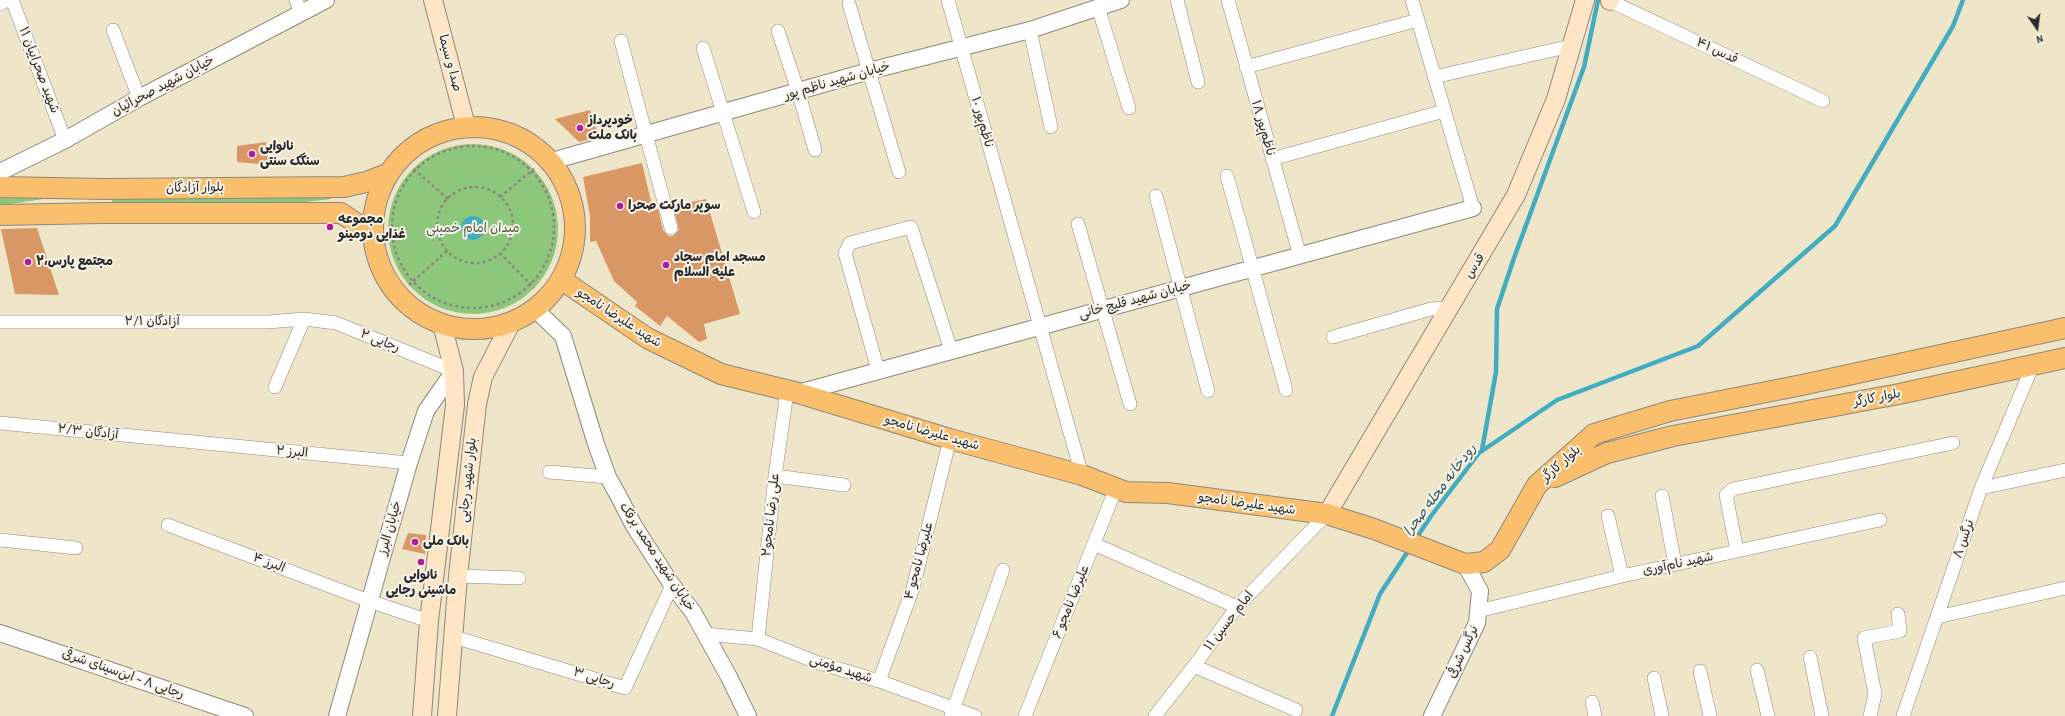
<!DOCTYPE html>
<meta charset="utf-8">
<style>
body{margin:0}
#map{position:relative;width:2065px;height:716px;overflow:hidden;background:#efe6ca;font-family:"Patrick Hand",sans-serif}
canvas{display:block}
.north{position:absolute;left:2017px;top:8px;width:40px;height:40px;-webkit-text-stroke:3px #f7f3e8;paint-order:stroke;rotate:166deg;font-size:11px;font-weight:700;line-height:16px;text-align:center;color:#2b2b2b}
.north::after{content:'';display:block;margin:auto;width:14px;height:18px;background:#2b2b2b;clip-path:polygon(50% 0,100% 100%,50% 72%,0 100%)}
</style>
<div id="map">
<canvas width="2065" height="716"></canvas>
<div class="north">N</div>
</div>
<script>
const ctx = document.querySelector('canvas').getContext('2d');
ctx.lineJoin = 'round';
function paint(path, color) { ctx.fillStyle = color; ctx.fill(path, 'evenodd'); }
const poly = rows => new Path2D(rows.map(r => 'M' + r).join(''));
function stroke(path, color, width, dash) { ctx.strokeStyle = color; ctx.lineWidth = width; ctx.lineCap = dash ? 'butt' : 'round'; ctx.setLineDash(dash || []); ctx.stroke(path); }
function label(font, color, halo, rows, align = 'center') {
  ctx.font = font + ' "Patrick Hand","Playpen Sans Arabic",sans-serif'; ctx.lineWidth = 4; ctx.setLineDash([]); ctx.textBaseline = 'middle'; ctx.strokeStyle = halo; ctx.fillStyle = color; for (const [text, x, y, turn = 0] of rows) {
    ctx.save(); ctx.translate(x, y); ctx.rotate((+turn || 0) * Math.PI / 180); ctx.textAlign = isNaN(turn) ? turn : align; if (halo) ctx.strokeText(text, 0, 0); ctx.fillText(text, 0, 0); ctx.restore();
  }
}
paint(poly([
 '388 229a85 85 0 1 1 170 0a85 85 0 1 1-170 0Z',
 [332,194,331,199,297,203,112,205,112,200,177,195],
 [70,195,10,204,0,204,0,196]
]), '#8cc77c');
paint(poly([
 '461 228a12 12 0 1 1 24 0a12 12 0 1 1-24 0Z'
]), '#42adc1');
stroke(poly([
 [1482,450,1496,372,1497,309,1514,258,1584,67,1598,0],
 [1415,540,1431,516,1479,453,1557,400,1698,346,1835,226,1953,26,1963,0],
 [1332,716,1380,594,1410,548]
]), '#42adc1', 4.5);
paint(poly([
 [590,110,599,137,579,142,555,119],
 [266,142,269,165,237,162,237,146],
 [642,163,653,210,658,209,663,230,669,236,673,236,679,230,673,206,706,199,740,314,704,324,707,339,699,342,667,316,660,326,635,306,637,302,614,281,596,241,590,242,590,216,583,177],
 [37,228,59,295,15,294,1,229],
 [408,533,426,535,425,554,402,549]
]), '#da9766');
const minor = poly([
 [12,0,65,140],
 [296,0,301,13],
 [948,0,1082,475],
 [1177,0,1198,82],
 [1228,0,1300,256],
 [1412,0,1473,208],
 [1610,1,1823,101],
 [0,4,7,0],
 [849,4,899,172],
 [1098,7,1129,108],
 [113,30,139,98],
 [1030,30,1051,127],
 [778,31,798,91,815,150],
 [621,41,671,228],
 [703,48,754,212],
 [1246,67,1418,20],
 [1434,77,1571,46],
 [1272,159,1444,111],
 [1227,176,1286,390],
 [1156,196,1208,391],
 [1078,224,1130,404],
 [0,322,268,322,304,319,336,323,454,371],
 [1333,337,1431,309,1450,308],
 [878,370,845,253,850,243,911,227,951,350],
 [275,387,304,319],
 [0,423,409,463],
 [549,472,608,477],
 [775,476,844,485],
 [1981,488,2065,470],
 [1662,496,1675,564],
 [1608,516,1622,576],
 [168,525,369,601,429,621],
 [0,540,76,548],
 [1094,544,1237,607],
 [1737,551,1726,495,1733,489,1953,443],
 [458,576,519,578],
 [1478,611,1622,576,1880,520],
 [1937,617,2065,588],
 [705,634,758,639,816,662,879,681,975,716],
 [454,637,625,688,672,585],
 [758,639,775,476,787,392],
 [1810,657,1822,716],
 [1194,666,1296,710],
 [1757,670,1768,716],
 [1700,671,1710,716],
 [1654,678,1662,716],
 [879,681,913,588,950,439],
 [1592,702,1595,716],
 [951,716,1003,570],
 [1025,716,1116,488],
 [1155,716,1194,666,1237,607,1327,514],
 [1870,716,1875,694,1864,638,1900,631,1898,614],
 [1903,716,1981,488,2033,365]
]);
const tertiary = poly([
 [552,161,869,71,1030,30,1121,0],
 [0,172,65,140,139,98,326,0],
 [535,309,563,336,596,444,608,477,619,497,634,526,672,585,693,612,729,677,748,716],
 [798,393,1473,208],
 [0,633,245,716],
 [337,716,409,463,426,411,454,371],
 [1432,716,1477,623,1480,591,1465,564]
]);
const secondary = poly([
 [433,0,466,126],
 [1610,1,1610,0],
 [1327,514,1516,195,1556,99,1585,0],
 [422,716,429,621,455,405,454,371,442,324],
 [447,716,458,576,477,404,483,377,511,323]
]);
const primary = poly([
 '373 228a101 101 0 1 1 202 0a101 101 0 1 1-202 0Z',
 [0,187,104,189,344,187,366,182,387,174],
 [0,215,102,213,341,213,372,234],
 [562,280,647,338,721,374,798,393,950,439,1082,475,1126,492,1168,493,1327,514,1374,529,1465,564,1484,562,1500,550,1537,485,1594,434,1670,411,1802,385,2065,328],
 [1555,477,1607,453,1673,436,1899,394,2065,358]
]);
stroke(minor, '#8d887a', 14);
stroke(tertiary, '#8d887a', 18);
stroke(secondary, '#8d887a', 20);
stroke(primary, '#8d887a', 22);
stroke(poly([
 '392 227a81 81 0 1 1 162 0a81 81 0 1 1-162 0Z',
 [414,169,448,199],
 '437 225a38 38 0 1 1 76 0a38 38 0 1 1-76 0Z',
 [500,197,534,169],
 [500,253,534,288],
 [409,285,447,251]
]), '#8d887a', 2.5, [3, 3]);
stroke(minor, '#fff', 13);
stroke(tertiary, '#fff', 16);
stroke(secondary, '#fde5c5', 18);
stroke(primary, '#f9bf6d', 20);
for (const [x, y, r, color] of [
 [580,128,4,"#b5179e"],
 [252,154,4,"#b5179e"],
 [620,206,4,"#b5179e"],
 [330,227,4,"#b5179e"],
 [28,262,4,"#b5179e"],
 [666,265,4,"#b5179e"],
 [415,542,4,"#b5179e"],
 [421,562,4,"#b5179e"]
]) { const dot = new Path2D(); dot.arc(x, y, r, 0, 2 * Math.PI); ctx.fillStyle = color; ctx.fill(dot); stroke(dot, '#f7f3e8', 1.5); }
label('13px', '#2b2b2b', '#f7f3e8', [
 ["قدس ۴۱",1717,51,25],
 ["صدا و سیما",450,63,75],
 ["شهید صحراییان ۱۱",39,70,69],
 ["خیابان شهید ناظم پور",837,81,-16],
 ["خیابان شهید صحرائیان",163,86,-28],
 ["ناظم‌پور ۱۰",982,122,74],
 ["ناظم‌پور ۱۸",1263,128,74],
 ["بلوار آزادگان",195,188,-1],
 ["قدس",1475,266,-59],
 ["خیابان شهید قلیچ خانی",1135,300,-15],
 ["شهید علیرضا نامجو",619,318,33],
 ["آزادگان ۲/۱",152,322],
 ["رجایی ۲",380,341,22],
 ["بلوار کارگر",1877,398,-11],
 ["آزادگان ۲/۳",88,432,6],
 ["شهید علیرضا نامجو",932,433,16],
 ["البرز ۲",292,452,5],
 ["بلوار کارگر",1561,464,-42],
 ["بلوار شهید رجایی",468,480,-84],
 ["شهید علیرضا نامجو",1247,504,8],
 ["علی رضا نامجو۲",771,515,-84],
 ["خیابان البرز",390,528,-74],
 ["نرگس ۸",1964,539,-71],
 ["خیابان شهید محمد برفک",657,557,57],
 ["علیرضا نامجو ۴",919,561,-75],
 ["البرز ۴",269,563,21],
 ["شهید نام‌آوری",1678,564,-12],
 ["علیرضا نامجو ۶",1071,602,-68],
 ["امام حسین ۱۱",1229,621,-52],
 ["نرگس شرقی",1463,652,-65],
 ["شهید مؤمنی",841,669,18],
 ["رجایی ۸ - ابن‌سینای شرقی",123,674,19],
 ["رجایی ۳",594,678,17]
]);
label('bold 13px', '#2b2b2b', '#f7f3e8', [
 ["خودپرداز",588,121],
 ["بانک ملت",588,136],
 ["نانوایی",260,147],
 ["سنگک سنتی",260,162],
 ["سوپر مارکت صحرا",628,206],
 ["مجموعه",338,220],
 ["غذایى دومینو",338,235],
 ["مسجد امام سجاد",674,258],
 ["علیه السلام",674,273],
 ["۲،مجتمع پارس",36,262],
 ["بانک ملی",423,542],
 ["نانوایی",421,576,"center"],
 ["ماشینی رجایی",421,591,"center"]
], 'left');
label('13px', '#485a43', '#f7f3e8', [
 ["میدان امام خمینی",473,229]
]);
label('italic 14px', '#335860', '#f7f3e8', [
 ["رودخانه محله صحرا",1440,490,-53]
]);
</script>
